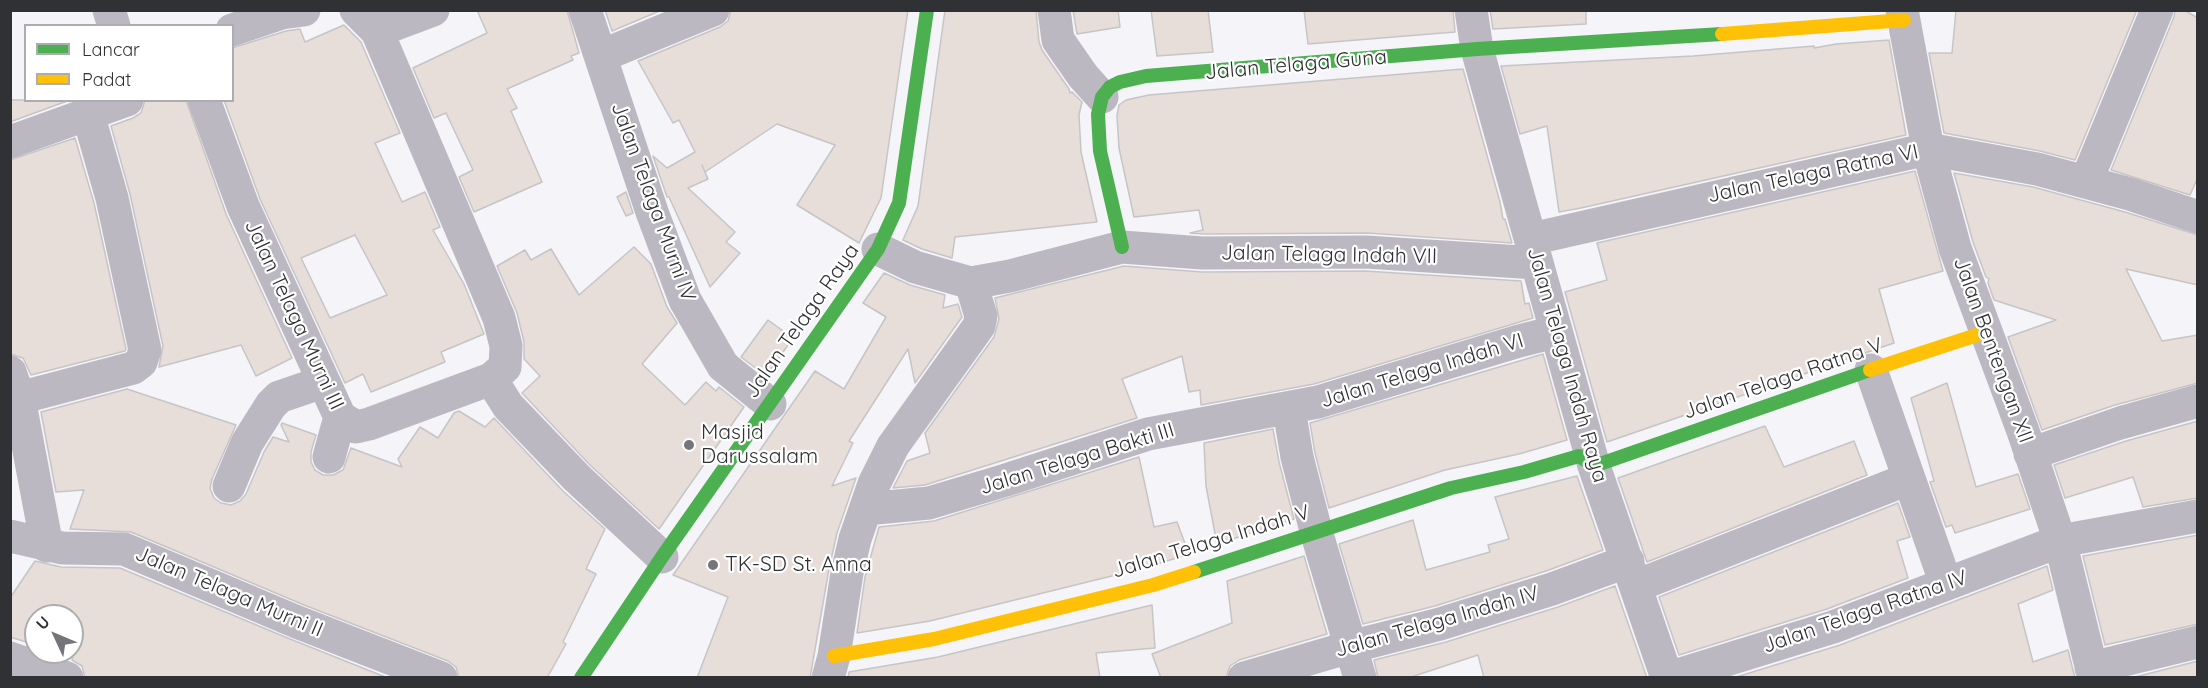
<!DOCTYPE html>
<style>
body{margin:0}
#map{position:relative;width:2208px;height:688px;overflow:hidden;background:#f4f4f9;font-family:Quicksand,sans-serif}
canvas{display:block}
.frame{position:absolute;inset:0;border:12px solid #303134;pointer-events:none}
.legend{position:absolute;left:24px;top:24px;width:210px;height:78px;box-sizing:border-box;background:#fff;border:2px solid #acadae;margin:0;padding:8px 10px;list-style:none;font-size:18px;color:#303134}
.legend li{display:flex;align-items:center;gap:12px;height:30px}
.legend b{width:30px;border:2px solid #acadae}
.north{position:absolute;left:24px;top:604px;width:60px;height:60px;box-sizing:border-box;background:#fff;border:2px solid #acadae;border-radius:50%;rotate:314deg;font-size:16px;font-weight:700;line-height:24px;text-align:center;color:#303134}
.north::after{content:'';display:block;margin:auto;width:21px;height:27px;background:#757579;clip-path:polygon(50% 0,100% 100%,50% 72%,0 100%)}
</style>
<div id="map">
<canvas width="2208" height="688"></canvas>
<div class="frame"></div>
<ul class="legend">
<li><b style="height:8px;background:#4caf50"></b>Lancar</li>
<li><b style="height:8px;background:#ffc107"></b>Padat</li>
</ul>
<div class="north">U</div>
</div>
<script>
const ctx = document.querySelector('canvas').getContext('2d');
ctx.lineJoin = 'round';
function paint(path, color) { ctx.fillStyle = color; ctx.fill(path, 'evenodd'); }
const poly = rows => new Path2D(rows.map(r => 'M' + r).join(''));
function stroke(path, color, width, dash) { ctx.strokeStyle = color; ctx.lineWidth = width; ctx.lineCap = dash ? 'butt' : 'round'; ctx.setLineDash(dash || []); ctx.stroke(path); }
function label(font, color, halo, rows, align = 'center') {
  ctx.font = font + ' Quicksand,sans-serif'; ctx.lineWidth = 4.5; ctx.setLineDash([]); ctx.textBaseline = 'middle'; ctx.strokeStyle = halo; ctx.fillStyle = color; for (const [text, x, y, turn = 0] of rows) {
    ctx.save(); ctx.translate(x, y); ctx.rotate((+turn || 0) * Math.PI / 180); ctx.textAlign = isNaN(turn) ? turn : align; if (halo) ctx.strokeText(text, 0, 0); ctx.fillText(text, 0, 0); ctx.restore();
  }
}
const building = poly([
 [477,10,567,10,579,53,571,56,573,60,507,89,517,108,511,111,542,182,474,212,459,177,473,170,446,113,434,118,413,68,487,33,477,10],
 [605,10,662,10,612,31,605,10],
 [731,10,908,10,881,198,859,243,797,205,835,145,777,124,705,172,702,165,708,179,688,188,735,232,726,242,740,253,710,287,669,197,667,197,653,156,667,168,695,152,679,120,673,123,638,61,720,27,728,21,731,10],
 [945,10,1036,10,1039,42,1042,50,1069,89,1070,93,1072,92,1082,102,1079,115,1081,152,1097,222,955,237,952,258,922,249,903,240,918,206,945,10],
 [1073,10,1118,10,1120,27,1077,34,1073,10],
 [1151,10,1208,10,1213,52,1157,56,1151,10],
 [1304,10,1453,10,1455,32,1308,44,1304,10],
 [1490,10,1586,10,1586,24,1493,29,1490,10],
 [1956,10,2137,10,2075,160,2040,151,1944,133,1929,53,1952,53,1956,10],
 [2175,10,2184,10,2198,18,2198,177,2190,195,2111,170,2174,17,2175,10],
 [344,25,361,42,400,133,375,143,402,202,425,192,440,227,433,230,464,284,484,334,441,352,445,362,371,392,363,374,345,383,260,199,224,100,232,100,232,48,286,31,300,29,305,42,344,25],
 [355,235,387,295,330,318,301,258,355,235],
 [1889,40,1906,135,1581,208,1559,212,1547,126,1520,134,1501,66,1693,56,1814,46,1814,48,1836,44,1889,40],
 [1463,69,1500,202,1503,219,1505,219,1512,243,1367,233,1203,234,1190,233,1203,230,1199,210,1134,217,1119,148,1117,116,1119,105,1126,100,1149,95,1463,69],
 [10,100,70,100,10,122,10,100],
 [145,100,186,100,226,214,292,358,256,376,241,345,159,367,163,346,130,194,111,126,133,118,141,113,145,100],
 [75,138,94,203,126,349,125,351,31,375,23,358,10,354,10,160,75,138],
 [1915,171,1943,271,1879,289,1894,343,1607,442,1565,292,1607,280,1597,243,1915,171],
 [1954,173,2033,187,2125,212,2198,235,2198,285,2126,269,2162,341,2198,335,2198,383,2115,405,2042,430,2008,337,2056,320,1994,300,1988,283,1989,279,1986,277,1973,242,1954,173],
 [626,192,633,213,626,216,617,197,626,192],
 [634,247,651,264,667,307,677,323,642,364,685,405,706,382,716,391,719,387,744,407,659,529,590,465,522,393,540,376,524,359,524,342,517,313,497,266,525,250,531,260,551,249,579,295,634,247],
 [1124,266,1202,272,1365,271,1521,281,1525,304,1529,303,1533,318,1314,384,1201,405,1200,390,1189,392,1182,356,1122,379,1137,418,925,485,893,488,907,461,930,453,925,433,994,337,999,319,995,298,1124,266],
 [884,273,910,285,945,295,943,308,958,304,962,317,915,383,908,349,849,441,853,443,832,486,856,478,837,533,829,569,810,678,697,678,728,597,673,575,815,371,844,389,886,317,863,303,884,273],
 [768,320,793,338,766,376,741,357,768,320],
 [1543,354,1567,440,1519,454,1445,470,1329,508,1315,453,1310,423,1543,354],
 [1947,383,1976,487,2018,474,2030,509,1955,533,1952,525,1946,527,1930,482,1934,481,1911,398,1947,383],
 [127,389,236,425,212,479,210,488,214,498,221,503,231,505,240,501,246,494,264,452,273,437,289,442,281,425,282,423,316,435,311,452,311,462,315,470,323,475,333,475,343,470,351,448,402,467,398,459,420,427,438,438,454,413,459,411,485,427,494,418,563,491,605,529,586,569,596,574,563,642,566,644,547,678,459,678,456,667,448,661,304,605,131,532,70,529,84,490,56,492,41,412,127,389],
 [2198,421,2198,498,2143,507,2133,477,2065,498,2054,465,2126,441,2198,421],
 [1765,426,1784,467,1854,441,1867,475,1647,562,1618,478,1765,426],
 [1273,429,1279,462,1294,519,1217,544,1206,486,1204,443,1273,429],
 [1139,457,1154,527,1177,522,1189,554,1148,567,930,621,857,633,865,577,879,527,934,521,1139,457],
 [1577,476,1603,550,1546,571,1435,606,1363,624,1339,544,1413,520,1426,570,1490,552,1488,545,1509,539,1495,497,1577,476],
 [1898,503,1910,537,1897,541,1908,578,1827,609,1679,655,1659,597,1898,503],
 [2198,535,2198,624,2105,645,2083,556,2198,535],
 [1304,556,1327,634,1239,660,1230,666,1226,678,1161,678,1152,654,1232,623,1227,581,1304,556],
 [35,561,61,567,120,568,290,639,388,678,85,678,82,666,72,660,73,656,60,652,72,652,72,616,36,616,36,645,10,637,10,598,35,561],
 [2047,566,2053,590,2018,604,2033,662,2068,650,2075,678,1733,678,1840,645,2047,566],
 [1615,586,1647,678,1484,678,1478,655,1408,678,1378,678,1374,660,1446,642,1558,607,1615,586],
 [1152,605,1155,648,1096,653,1100,678,848,678,849,672,938,657,1152,605],
 [2198,661,2198,678,2131,678,2198,661]
]);
paint(building, '#e7ddd9');
stroke(building, '#c6c5c6', 1.5);
stroke(poly([
 [109,10,114,26],
 [356,10,377,31,433,10],
 [585,10,652,212,685,300,723,366,770,404],
 [1054,10,1058,40,1083,76,1102,97],
 [1471,10,1477,49,1594,466,1667,678],
 [1902,10,1928,149,1955,248,2023,431,2060,541,2094,678],
 [232,30,282,13,304,10],
 [377,31,499,318,506,346,505,367,491,379],
 [601,56,713,10],
 [204,100,243,206,340,417,356,427,369,424,491,379,508,406,577,478,662,557],
 [10,142,127,100],
 [2086,182,2157,10],
 [1531,239,1928,149,2037,169,2130,194,2198,217],
 [878,249,915,267,971,283,1010,276,1122,247,1202,253,1366,252,1536,263],
 [1871,370,1946,584],
 [10,372,19,398,47,546],
 [19,398,133,368,141,362,145,350,112,198,88,114],
 [1289,409,1297,457,1316,531,1360,678],
 [2030,454,2120,423,2198,401],
 [329,457,340,417],
 [229,486,247,443,271,405,279,397,323,382],
 [866,509,929,503,1006,480,1148,434,1318,402,1519,341,1555,332],
 [10,536,62,548,124,549,297,622,441,678],
 [1636,586,1908,479],
 [10,658,67,678],
 [2091,668,2198,642],
 [828,678,834,656,847,573,855,539,874,484,893,446,979,326,981,316,971,283],
 [1244,678,1350,647,1440,624,1552,589,1628,561],
 [1668,678,1833,627,2060,541,2198,516]
]), '#bcb8c1', 33);
stroke(poly([
 [1122,247,1100,151,1098,114,1102,97,1110,87,1120,82,1146,76,1477,49,1722,34],
 [1194,572,1451,488,1524,472,1579,456,1594,466,1870,370],
 [581,678,662,557,878,249,899,203,927,10]
]), '#4caf50', 14);
stroke(poly([
 [1722,34,1904,20],
 [1870,370,1986,332],
 [834,656,934,639,1153,585,1194,572]
]), '#ffc107', 14);
for (const [x, y, r, color] of [
 [689,445,6,"#757579"],
 [713,565,6,"#757579"]
]) { const dot = new Path2D(); dot.arc(x, y, r, 0, 2 * Math.PI); ctx.fillStyle = color; ctx.fill(dot); stroke(dot, '#fff', 2); }
label('21px', '#303134', '#fff', [
 ["Jalan Telaga Guna",1296,65,-5],
 ["Jalan Telaga Ratna VI",1813,174,-12],
 ["Jalan Telaga Murni IV",653,202,70],
 ["Jalan Telaga Indah VII",1329,255,1],
 ["Jalan Telaga Murni III",294,315,65],
 ["Jalan Telaga Raya",802,321,-55],
 ["Jalan Bentengan XII",1993,350,70],
 ["Jalan Telaga Indah Raya",1567,365,74],
 ["Jalan Telaga Indah VI",1422,371,-17],
 ["Jalan Telaga Ratna V",1783,379,-19],
 ["Jalan Telaga Bakti III",1077,459,-17],
 ["Jalan Telaga Indah V",1211,542,-17],
 ["Jalan Telaga Murni II",229,592,23],
 ["Jalan Telaga Ratna IV",1865,612,-19],
 ["Jalan Telaga Indah IV",1437,622,-16]
]);
label('21px', '#303134', '#fff', [
 ["Masjid",701,433],
 ["Darussalam",701,457],
 ["TK-SD St. Anna",725,565]
], 'left');
</script>
